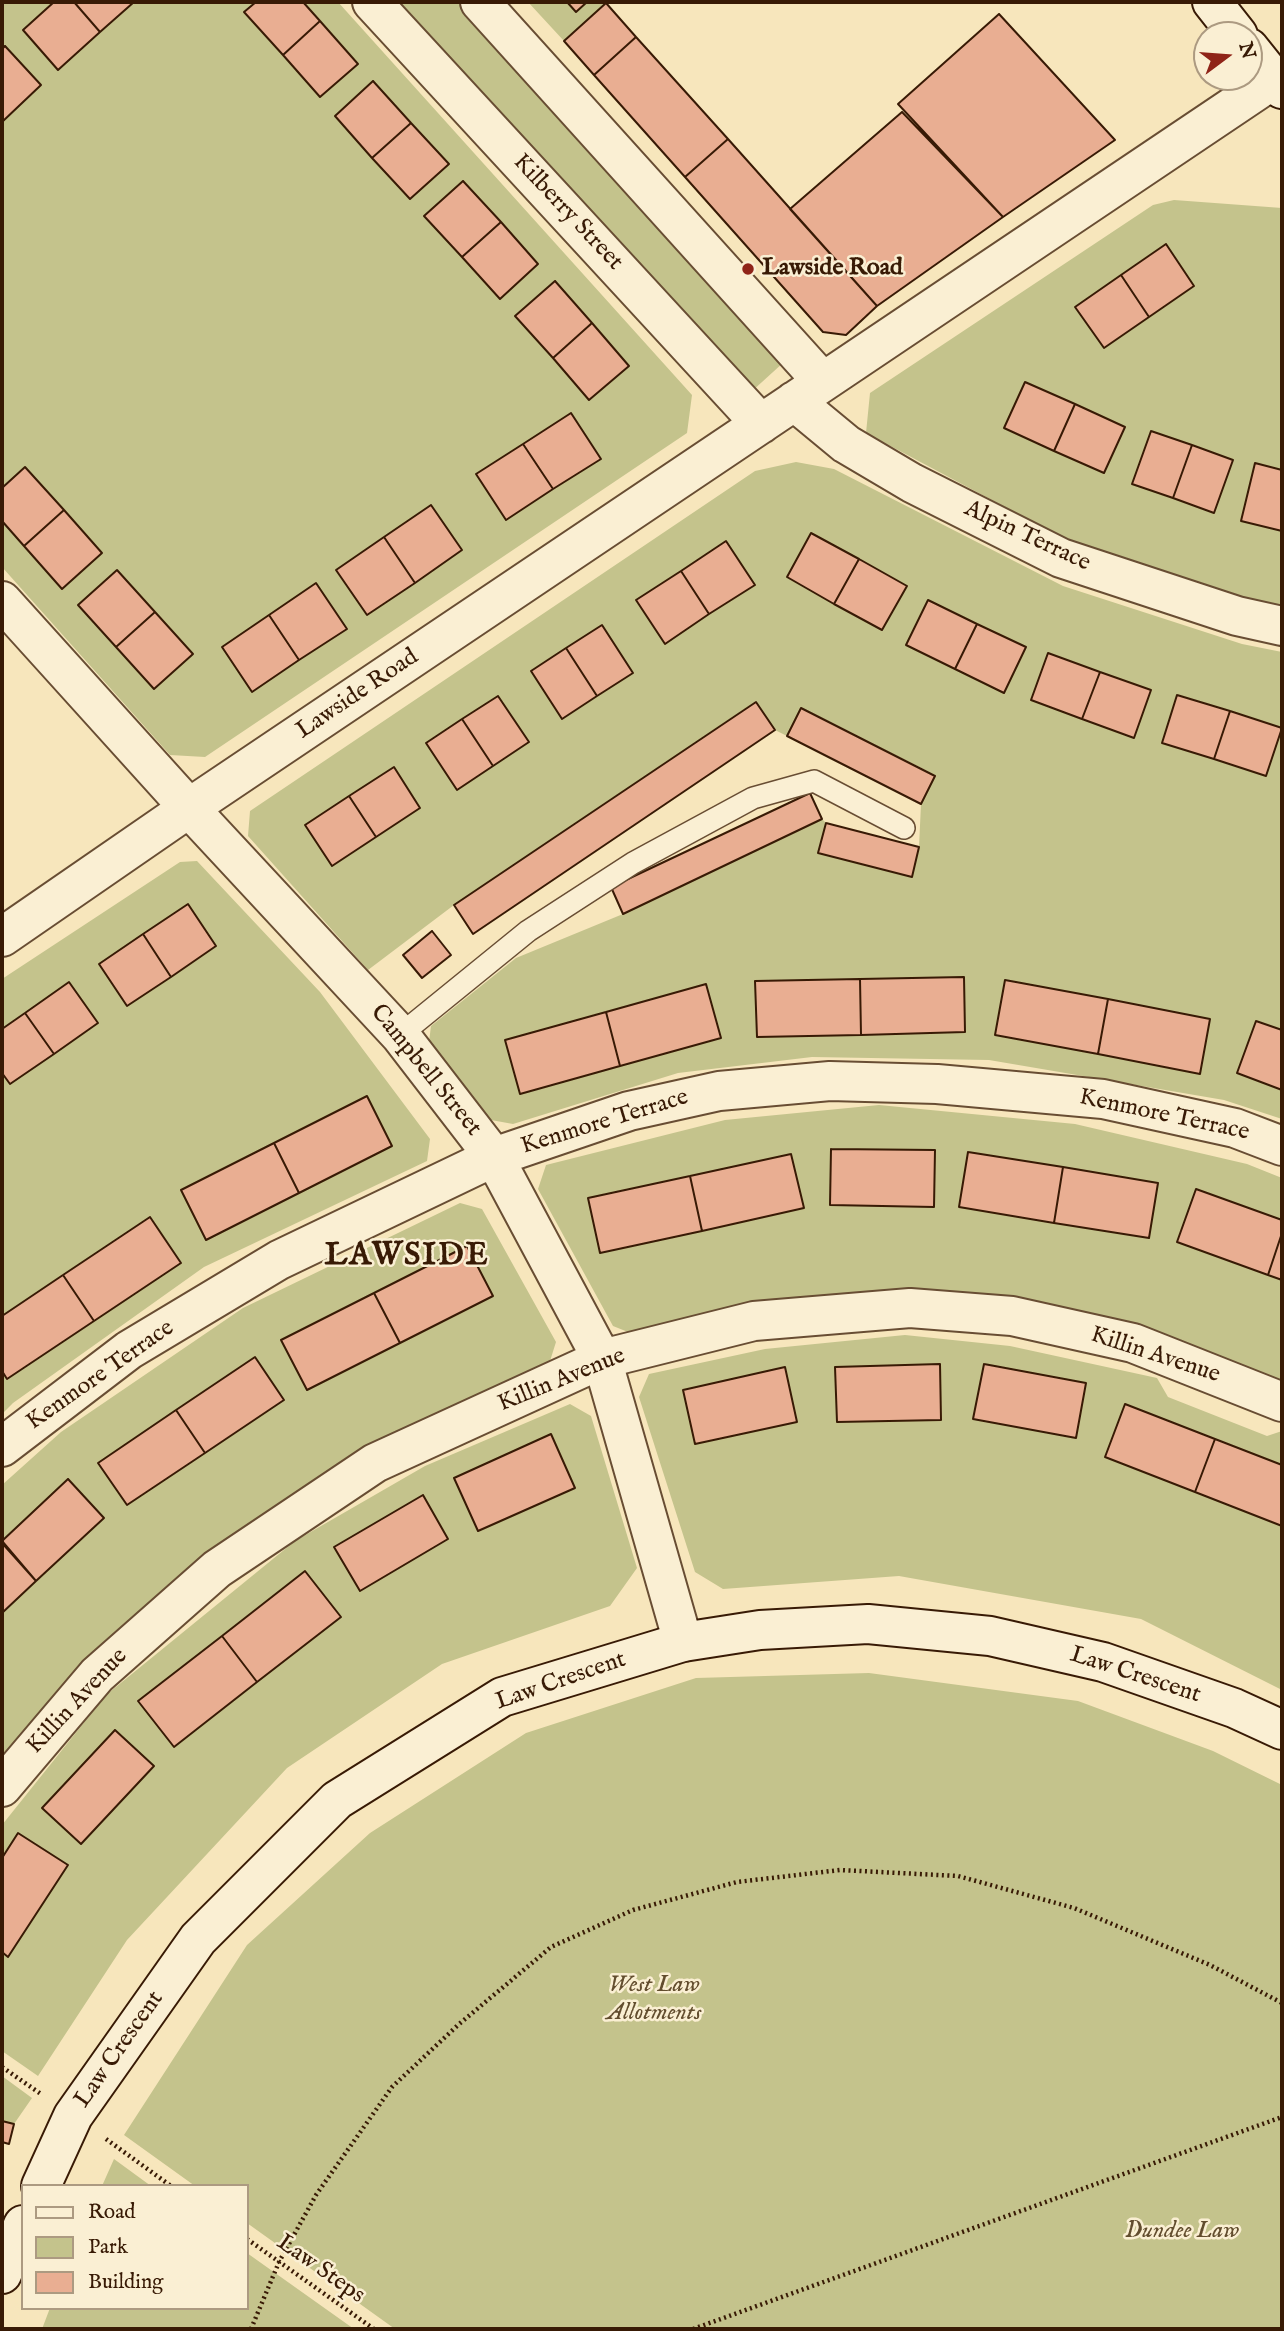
<!DOCTYPE html>
<style>
body{margin:0}
#map{position:relative;width:1284px;height:2331px;overflow:hidden;background:#f7e6bc;font-family:"IM FELL English",serif}
canvas{display:block}
.frame{position:absolute;inset:0;border:4px solid #381a05;pointer-events:none}
.legend{position:absolute;left:21px;top:2184px;width:228px;height:126px;box-sizing:border-box;background:#faefd3;border:2px solid #ac9a81;margin:0;padding:9px 12px;list-style:none;font-size:21px;color:#381a05}
.legend li{display:flex;align-items:center;gap:14px;height:35px}
.legend b{width:35px;border:2px solid #ac9a81}
.north{position:absolute;left:1193px;top:21px;width:70px;height:70px;box-sizing:border-box;background:#faefd3;border:2px solid #ac9a81;border-radius:50%;rotate:74deg;font-size:19px;font-weight:700;line-height:28px;text-align:center;color:#381a05}
.north::after{content:'';display:block;margin:auto;width:24px;height:32px;background:#8f2418;clip-path:polygon(50% 0,100% 100%,50% 72%,0 100%)}
</style>
<div id="map">
<canvas width="1284" height="2331"></canvas>
<div class="frame"></div>
<ul class="legend">
<li><b style="height:9px;background:#faefd3"></b>Road</li>
<li><b style="height:19px;background:#c4c38c"></b>Park</li>
<li><b style="height:19px;background:#e9ae92"></b>Building</li>
</ul>
<div class="north">N</div>
</div>
<script>
const ctx = document.querySelector('canvas').getContext('2d');
ctx.lineJoin = 'round';
function paint(path, color) { ctx.fillStyle = color; ctx.fill(path, 'evenodd'); }
const poly = rows => new Path2D(rows.map(r => 'M' + r).join(''));
function stroke(path, color, width, dash) { ctx.strokeStyle = color; ctx.lineWidth = width; ctx.lineCap = dash ? 'butt' : 'round'; ctx.setLineDash(dash || []); ctx.stroke(path); }
function label(font, color, halo, rows, align = 'center') {
  ctx.font = font + ' "IM FELL English",serif'; ctx.lineWidth = 5; ctx.setLineDash([]); ctx.textBaseline = 'middle'; ctx.strokeStyle = halo; ctx.fillStyle = color; for (const [text, x, y, turn = 0] of rows) {
    ctx.save(); ctx.translate(x, y); ctx.rotate((+turn || 0) * Math.PI / 180); ctx.textAlign = isNaN(turn) ? turn : align; if (halo) ctx.strokeText(text, 0, 0); ctx.fillText(text, 0, 0); ctx.restore();
  }
}
paint(poly([
 [2,2,338,2,692,395,687,433,205,757,170,755,2,567],
 [400,2,460,2,784,362,751,392],
 [528,2,608,2,564,41],
 [1174,200,1282,208,1282,608,1257,603,1082,548,866,433,870,393,1153,205],
 [796,462,834,469,1063,586,1242,644,1282,652,1282,1119,1224,1100,989,1060,812,1057,678,1073,513,1124,491,1120,429,1042,431,1026,516,958,623,914,822,819,826,823,819,853,912,876,919,847,921,804,935,775,802,708,787,736,775,730,755,702,454,905,368,970,248,836,250,811,755,471],
 [197,861,320,992,430,1139,427,1161,204,1267,13,1403,2,1414,2,979,180,862],
 [879,1105,1075,1124,1247,1164,1282,1178,1282,1385,1128,1321,1006,1297,633,1334,613,1326,538,1189,546,1165,725,1120],
 [460,1203,482,1209,556,1342,550,1361,370,1446,2,1764,2,1485,61,1432,243,1308],
 [905,1335,1010,1346,1157,1378,1168,1397,1267,1436,1282,1431,1282,1690,1141,1619,899,1576,723,1589,695,1572,639,1397,649,1374,765,1349],
 [570,1404,591,1416,637,1568,610,1606,442,1664,287,1768,127,1940,38,2076,2,2051,2,1825,106,1695,295,1541,425,1466],
 [869,1673,1078,1701,1213,1751,1282,1785,1282,2329,395,2329,247,2223,247,2186,195,2186,124,2135,247,1945,370,1833,526,1733,696,1678],
 [2,2076,32,2098,14,2124,2,2121],
 [114,2159,151,2186,102,2186],
 [247,2253,354,2329,42,2329,50,2308,247,2308]
]), '#c4c38c');
const building = poly([
 [54,2,74,2,100,32,58,70,23,30,54,2],
 [74,2,134,2,100,32,74,2],
 [256,2,303,2,320,21,283,55,244,12,256,2],
 [567,2,587,2,576,12,567,2],
 [606,3,636,37,594,75,564,41,606,3],
 [999,14,1115,140,1003,217,898,104,999,14],
 [320,21,358,64,320,97,283,55,320,21],
 [636,37,728,139,685,177,594,75,636,37],
 [5,46,41,85,2,122,2,49,5,46],
 [373,81,411,123,372,158,335,116,373,81],
 [902,112,1003,217,877,306,790,209,902,112],
 [411,123,449,164,410,199,372,158,411,123],
 [728,139,877,306,846,335,823,332,685,177,728,139],
 [463,181,501,222,462,257,424,216,463,181],
 [501,222,538,264,500,299,462,257,501,222],
 [1166,244,1194,286,1149,317,1121,275,1166,244],
 [1121,275,1149,317,1104,348,1075,307,1121,275],
 [555,281,592,323,553,358,515,316,555,281],
 [592,323,629,366,589,400,553,358,592,323],
 [1025,382,1075,404,1054,451,1004,428,1025,382],
 [1075,404,1125,427,1104,473,1054,451,1075,404],
 [571,413,601,459,553,489,523,444,571,413],
 [1151,431,1192,445,1173,498,1132,484,1151,431],
 [523,444,553,489,506,520,476,474,523,444],
 [1192,445,1233,460,1214,513,1173,498,1192,445],
 [1255,463,1282,470,1282,531,1241,521,1255,463],
 [25,467,64,510,24,546,2,521,2,488,25,467],
 [431,505,462,550,415,583,384,537,431,505],
 [64,510,102,553,62,589,24,546,64,510],
 [811,533,859,559,834,604,787,577,811,533],
 [384,537,415,583,367,615,336,570,384,537],
 [726,541,755,585,709,614,681,571,726,541],
 [859,559,907,586,882,630,834,604,859,559],
 [117,570,155,612,116,647,78,605,117,570],
 [681,571,709,614,665,644,636,600,681,571],
 [316,583,347,629,299,660,269,615,316,583],
 [928,600,977,624,955,669,906,645,928,600],
 [155,612,193,654,154,689,116,647,155,612],
 [269,615,299,660,252,692,222,647,269,615],
 [977,624,1026,647,1004,693,955,669,977,624],
 [602,625,633,673,597,696,566,648,602,625],
 [566,648,597,696,562,719,531,671,566,648],
 [1048,653,1100,672,1082,719,1031,700,1048,653],
 [1100,672,1151,690,1134,738,1082,719,1100,672],
 [1177,695,1230,711,1214,759,1162,743,1177,695],
 [498,696,529,742,493,766,462,719,498,696],
 [756,702,775,730,473,934,454,905,756,702],
 [801,708,935,776,921,804,787,736,801,708],
 [1230,711,1282,728,1266,776,1214,759,1230,711],
 [462,719,493,766,457,790,426,743,462,719],
 [394,767,420,808,376,837,349,796,394,767],
 [810,793,822,819,623,914,611,887,810,793],
 [349,796,376,837,332,866,305,825,349,796],
 [826,823,919,847,912,877,818,853,826,823],
 [188,904,216,946,171,977,143,934,188,904],
 [432,931,451,955,422,978,403,955,432,931],
 [143,934,171,977,127,1006,99,964,143,934],
 [964,977,965,1032,861,1035,860,979,964,977],
 [860,979,861,1035,757,1037,755,981,860,979],
 [1005,980,1108,999,1098,1054,995,1035,1005,980],
 [69,982,98,1023,54,1054,25,1013,69,982],
 [706,984,721,1038,620,1066,606,1012,706,984],
 [1108,999,1210,1019,1200,1074,1098,1054,1108,999],
 [606,1012,620,1066,520,1094,505,1040,606,1012],
 [25,1013,54,1054,10,1084,2,1073,2,1029,25,1013],
 [1256,1021,1282,1030,1282,1090,1237,1073,1256,1021],
 [367,1096,392,1146,299,1193,274,1143,367,1096],
 [274,1143,299,1193,206,1240,181,1190,274,1143],
 [831,1149,935,1150,934,1207,830,1205,831,1149],
 [968,1152,1063,1167,1054,1223,959,1207,968,1152],
 [791,1154,804,1208,702,1231,690,1176,791,1154],
 [1063,1167,1158,1183,1149,1238,1054,1223,1063,1167],
 [690,1176,702,1231,600,1253,588,1198,690,1176],
 [1196,1189,1282,1220,1282,1233,1268,1275,1177,1242,1196,1189],
 [150,1217,181,1263,94,1321,63,1275,150,1217],
 [1282,1233,1282,1280,1268,1275,1282,1233],
 [467,1246,493,1296,400,1343,374,1293,467,1246],
 [63,1275,94,1321,7,1379,2,1371,2,1316,63,1275],
 [374,1293,400,1343,307,1390,281,1340,374,1293],
 [255,1357,284,1400,205,1453,176,1410,255,1357],
 [940,1364,941,1420,837,1422,835,1367,940,1364],
 [984,1364,1086,1383,1076,1438,973,1419,984,1364],
 [785,1367,797,1422,695,1444,683,1390,785,1367],
 [1125,1404,1215,1439,1195,1492,1105,1457,1125,1404],
 [176,1410,205,1453,127,1505,98,1463,176,1410],
 [551,1434,575,1488,478,1531,454,1478,551,1434],
 [1215,1439,1282,1465,1282,1526,1195,1492,1215,1439],
 [68,1479,104,1518,36,1581,2,1541,68,1479],
 [423,1495,448,1539,360,1591,334,1547,423,1495],
 [2,1543,36,1581,2,1613,2,1543],
 [305,1571,341,1617,257,1682,222,1636,305,1571],
 [222,1636,257,1682,174,1747,138,1701,222,1636],
 [115,1730,154,1766,81,1844,42,1808,115,1730],
 [18,1833,68,1865,8,1957,2,1952,2,1858,18,1833],
 [2,2121,14,2124,9,2144,2,2142,2,2121]
]);
paint(building, '#e9ae92');
stroke(building, '#381a05', 2);
const lane = poly([
 [400,1035,528,931,633,863,753,798,814,781,904,828]
]);
const street = poly([
 [372,2,761,424],
 [480,2,823,382],
 [794,401,846,444,912,483,1061,558,1237,616,1282,626],
 [2,601,189,808,400,1035,494,1157,602,1359,683,1642],
 [2,937,189,808,1274,79],
 [2,1447,129,1350,279,1260,494,1157,629,1111,719,1091,830,1081,937,1084,1103,1099,1235,1128,1282,1146],
 [2,1787,97,1675,217,1569,375,1463,602,1359,754,1321,910,1308,1012,1316,1133,1343,1282,1402]
]);
const secondary = poly([
 [1212,2,1238,35],
 [1249,48,1282,89],
 [41,2186,73,2116,198,1939,337,1800,502,1697,683,1642,760,1630,868,1624,990,1636,1103,1662,1234,1708,1282,1730],
 [2,2274,23,2225]
]);
stroke(lane, '#684d33', 24);
stroke(street, '#684d33', 42);
stroke(secondary, '#381a05', 42);
stroke(poly([
 [2,2067,41,2094],
 [106,2139,171,2186],
 [247,2239,374,2329],
 [251,2329,279,2262,316,2195,392,2087,458,2025,551,1947,633,1910,737,1882,840,1870,958,1876,1074,1908,1210,1965,1282,2003],
 [693,2329,1282,2117]
]), '#381a05', 4.5, [2, 3.5]);
stroke(lane, '#faefd3', 21);
stroke(street, '#faefd3', 38);
stroke(secondary, '#faefd3', 38);
for (const [x, y, r, color] of [
 [748,269,7,"#8f2418"]
]) { const dot = new Path2D(); dot.arc(x, y, r, 0, 2 * Math.PI); ctx.fillStyle = color; ctx.fill(dot); stroke(dot, '#faefd3', 2.5); }
label('24px', '#381a05', '#faefd3', [
 ["Kilberry Street",567,213,47],
 ["Alpin Terrace",1027,537,25],
 ["Lawside Road",358,695,-34],
 ["Campbell Street",425,1071,51],
 ["Kenmore Terrace",1164,1116,12],
 ["Kenmore Terrace",605,1123,-17],
 ["Killin Avenue",1155,1356,18],
 ["Kenmore Terrace",101,1376,-35],
 ["Killin Avenue",562,1381,-22],
 ["Law Crescent",1135,1676,18],
 ["Law Crescent",561,1682,-19],
 ["Killin Avenue",78,1702,-47],
 ["Law Crescent",120,2050,-55],
 ["Law Steps",320,2270,35]
]);
label('bold 24px', '#381a05', '#faefd3', [
 ["Lawside Road",762,269]
], 'left');
label('italic 24px', '#624d2e', '#faefd3', [
 ["West Law",654,1986],
 ["Allotments",654,2014],
 ["Dundee Law",1182,2232]
]);
ctx.letterSpacing = '2px';
label('bold 32px', '#381a05', '#faefd3', [
 ["LAWSIDE",407,1257]
]);
ctx.letterSpacing = '0px';
</script>
